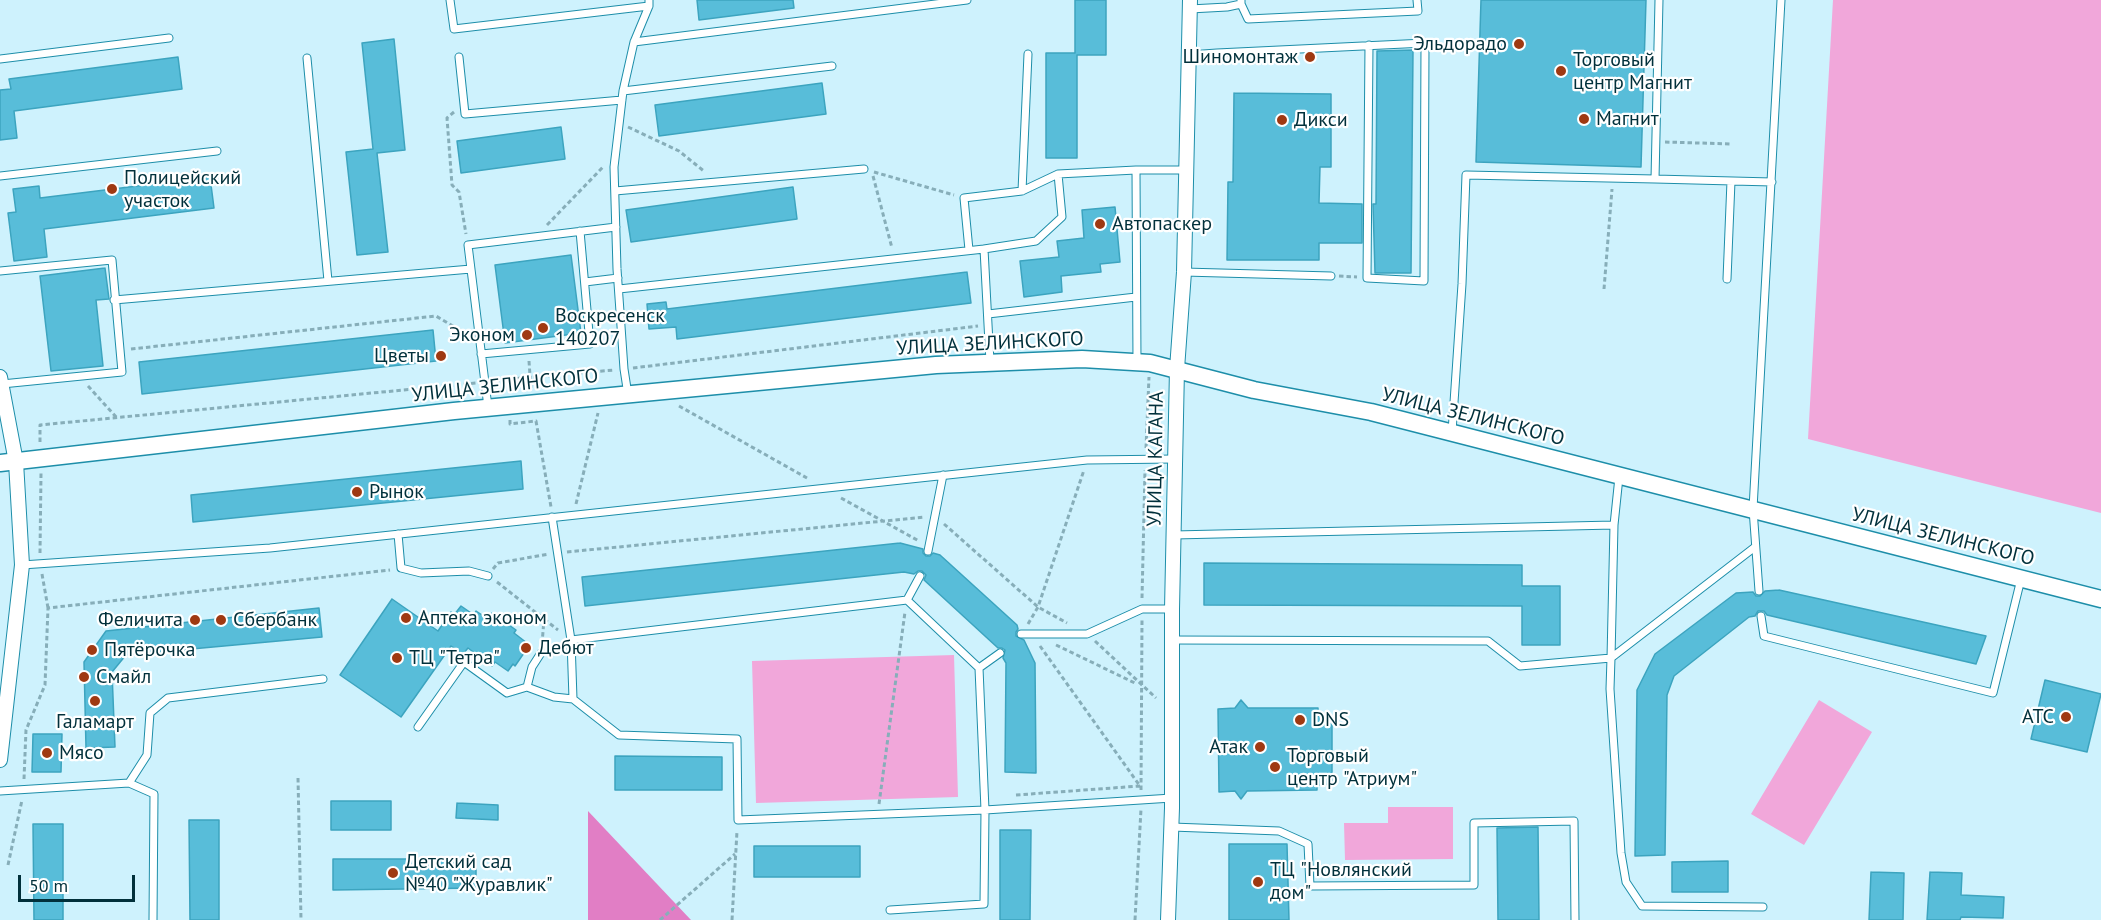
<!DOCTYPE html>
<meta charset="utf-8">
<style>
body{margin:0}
#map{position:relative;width:2101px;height:920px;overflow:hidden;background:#cef2fd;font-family:"PT Sans",sans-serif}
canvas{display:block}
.scale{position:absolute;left:18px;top:875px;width:117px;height:27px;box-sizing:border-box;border:3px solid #01303b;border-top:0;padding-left:8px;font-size:18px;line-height:21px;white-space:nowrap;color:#01303b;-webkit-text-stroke:4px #fff;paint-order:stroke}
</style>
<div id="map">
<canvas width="2101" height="920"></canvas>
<div class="scale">50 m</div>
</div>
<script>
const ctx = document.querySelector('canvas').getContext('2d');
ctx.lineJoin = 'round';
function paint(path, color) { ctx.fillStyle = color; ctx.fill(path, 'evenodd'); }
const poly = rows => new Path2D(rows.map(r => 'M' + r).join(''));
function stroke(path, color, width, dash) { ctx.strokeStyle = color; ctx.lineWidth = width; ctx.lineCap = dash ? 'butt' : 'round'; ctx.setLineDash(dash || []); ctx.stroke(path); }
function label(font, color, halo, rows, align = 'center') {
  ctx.font = font + ' "PT Sans",sans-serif'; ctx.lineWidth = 4.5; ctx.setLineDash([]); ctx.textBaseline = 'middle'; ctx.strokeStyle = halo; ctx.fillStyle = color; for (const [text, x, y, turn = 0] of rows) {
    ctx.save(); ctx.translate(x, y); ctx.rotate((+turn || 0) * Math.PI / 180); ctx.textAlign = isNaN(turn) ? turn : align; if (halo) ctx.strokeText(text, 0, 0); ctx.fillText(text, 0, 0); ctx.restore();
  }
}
paint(poly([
 [1833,0,2101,0,2101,513,1808,439],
 [954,655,958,797,756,803,752,661],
 [1819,700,1872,732,1804,845,1751,814],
 [1388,807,1453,807,1453,859,1345,860,1344,823,1388,823]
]), '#f1a7da');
paint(poly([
 [588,811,691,920,588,920]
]), '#e17ec5');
const building = poly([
 [697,0,793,0,794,8,699,20,697,0],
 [1075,0,1106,0,1106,55,1077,55,1077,158,1046,158,1046,53,1075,53,1075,0],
 [1481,0,1646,0,1641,167,1476,162,1481,0],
 [394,39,405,150,377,153,388,252,357,255,346,152,373,149,362,43,394,39],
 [1413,50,1411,273,1375,273,1373,204,1376,204,1377,51,1413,50],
 [178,57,182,89,14,111,17,138,0,140,0,90,11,89,9,79,178,57],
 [822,83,826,114,659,136,655,105,822,83],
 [1234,93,1331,94,1331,167,1320,167,1319,203,1362,204,1362,243,1319,243,1319,260,1227,260,1228,182,1233,182,1234,93],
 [561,127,565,159,461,173,457,141,561,127],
 [210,177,214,208,44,229,47,257,14,261,8,213,16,212,13,189,39,186,40,198,210,177],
 [793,187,797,219,631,242,626,210,793,187],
 [1115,207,1120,262,1100,264,1101,272,1061,276,1062,292,1024,297,1020,261,1059,257,1057,241,1084,238,1082,210,1115,207],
 [571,255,581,333,505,343,495,265,571,255],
 [105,268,109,299,96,300,103,366,51,371,40,276,105,268],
 [967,272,971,303,677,339,676,327,649,329,647,304,666,302,667,309,967,272],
 [433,330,436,361,142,394,139,362,433,330],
 [521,461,523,489,193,522,191,495,521,461],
 [900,543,923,549,923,553,926,556,930,556,933,553,940,555,1017,625,1018,629,1016,632,1016,636,1024,640,1035,663,1036,773,1005,772,1006,663,1003,658,1005,650,1002,648,998,648,924,580,926,575,922,571,918,571,914,574,904,572,585,606,582,577,900,543],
 [1204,563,1522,565,1522,586,1560,586,1560,645,1522,645,1522,606,1204,605,1204,563],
 [1779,590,1986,636,1976,664,1767,615,1764,611,1758,611,1755,616,1749,617,1674,676,1667,695,1665,855,1635,856,1637,690,1655,654,1736,593,1753,592,1756,596,1760,596,1765,591,1779,590],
 [392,599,438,631,451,612,454,615,461,606,474,615,476,611,488,619,492,613,516,630,514,633,527,643,522,651,524,653,515,666,513,664,508,671,495,662,492,666,468,648,463,654,451,646,401,717,340,675,392,599],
 [319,608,322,637,126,655,112,672,115,747,86,748,84,662,106,631,319,608],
 [2045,680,2101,694,2087,752,2031,739,2045,680],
 [1241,700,1248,708,1318,708,1318,716,1332,716,1332,784,1317,785,1317,790,1247,791,1241,799,1235,791,1219,792,1218,709,1235,708,1241,700],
 [33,734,62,734,61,772,32,772,33,734],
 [615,756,722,757,722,790,615,790,615,756],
 [331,801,391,801,391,830,331,830,331,801],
 [457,803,498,805,498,820,456,818,457,803],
 [189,820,219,820,219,920,190,920,189,820],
 [33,824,63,824,63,920,34,920,33,824],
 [1538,827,1539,920,1498,920,1497,828,1538,827],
 [1000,830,1031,830,1030,920,1000,920,1000,830],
 [1229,844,1287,844,1289,920,1229,920,1229,844],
 [754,846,860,846,860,877,754,877,754,846],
 [333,859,476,859,476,888,333,890,333,859],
 [1728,861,1728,892,1672,892,1672,862,1728,861],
 [1871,872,1904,873,1903,920,1869,920,1871,872],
 [1930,872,1962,873,1961,895,2004,897,2003,918,1961,917,1960,920,1927,920,1930,872]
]);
paint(building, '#58bdd9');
stroke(building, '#3ca4bf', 1.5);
const service = poly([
 [450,0,454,29,649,6],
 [1241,0,1241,4,1248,19,1418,11,1417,0],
 [1190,9,1227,7,1241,4],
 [634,42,967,0],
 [1189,55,1217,53,1425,43,1424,281,1367,278,1369,45],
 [459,57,465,114,622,100],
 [307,58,328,281],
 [0,59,169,38],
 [623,91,832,66],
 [1136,170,1137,363],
 [0,176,217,151],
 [1655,179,1772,182],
 [615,191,864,169],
 [1022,191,1028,54],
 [984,249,1036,241,1062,217,1058,174],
 [969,250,964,198,1022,191,1058,174,1136,170,1186,170],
 [0,271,112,260,122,372,2,384],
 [1184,272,1331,276],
 [1727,279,1731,181],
 [585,282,618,278],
 [619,289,984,249,990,362],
 [114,300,471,269],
 [988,314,1136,297],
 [481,354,590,344,580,231],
 [628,395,624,369,617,269,614,167,623,91,634,42,649,6,649,0],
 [488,407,468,245,616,227],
 [1452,432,1462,284,1466,175,1655,179,1659,0],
 [552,517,571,640],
 [398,534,401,568,421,573,469,571,488,576],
 [1174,535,1614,525],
 [1755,547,1611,658,1610,689,1621,853,1626,882,1642,906,1763,907],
 [928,551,943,475],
 [22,565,270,548,1087,460,1175,459],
 [1759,591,1753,509,1781,0],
 [907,600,920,576],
 [1761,616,1764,636,1993,693,2021,579],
 [1021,634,1087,634,1142,609,1172,609],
 [1171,640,1488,641,1520,666,1611,658,1614,525,1619,477],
 [979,668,1000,653],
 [527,687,532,667,541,653],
 [573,699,571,640,907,600,979,668,985,810,1172,798],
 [418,727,464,662,507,693,527,687,554,697,573,699,619,735,737,739,738,820,985,810,984,904,890,910],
 [129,783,154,794,153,920],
 [0,791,129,783,147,755,150,713,168,698,323,679],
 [1172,827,1279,831,1308,844,1310,886,1474,885,1474,823,1574,821,1575,920]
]);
const minor = poly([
 [0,377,16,462,22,565,0,760],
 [1168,920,1172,808,1172,609,1177,369,1184,272,1190,0]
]);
const tertiary = poly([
 [0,463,454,411,936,365,1082,359,1150,363,1254,390,1371,412,2101,599]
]);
stroke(service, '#1d8ea9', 9);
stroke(minor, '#1d8ea9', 16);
stroke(tertiary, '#1d8ea9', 19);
stroke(poly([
 [454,112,447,118,452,185,459,192,466,234],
 [628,127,679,151,705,172],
 [1665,142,1732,144],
 [874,172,954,195],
 [873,176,892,248],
 [547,225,603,167],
 [1339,276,1357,277],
 [1604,289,1612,189],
 [131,349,436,316,468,335],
 [529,361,531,390],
 [633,368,978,326],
 [533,377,614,370],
 [495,381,529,377],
 [88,386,117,418],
 [679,406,807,478],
 [510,420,510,424,536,421,551,507],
 [40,442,40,425,476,383],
 [1146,448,1149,377],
 [841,498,919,541],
 [576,504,598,413],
 [944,524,1038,607,1067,623],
 [567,552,925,517],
 [40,553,41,473],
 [493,569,498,563,549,554],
 [42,574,48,608],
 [497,582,558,630],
 [1142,598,1145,470],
 [1028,624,1038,607,1084,470],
 [1095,641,1156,698],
 [542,644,544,619],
 [1056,645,1137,684],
 [1040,646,1140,786],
 [298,778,301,920],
 [24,779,26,730,45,685,48,608,390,570],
 [1141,790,1142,620],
 [1016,795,1140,786],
 [879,804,905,612],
 [8,865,22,800],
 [660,920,735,854],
 [732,920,737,831],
 [1135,920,1141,809]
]), '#87aeb9', 3, [4.5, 3]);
stroke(service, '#fff', 7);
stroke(minor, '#fff', 14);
stroke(tertiary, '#fff', 16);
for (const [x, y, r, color] of [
 [1519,44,6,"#9f3912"],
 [1310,57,6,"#9f3912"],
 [1561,71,6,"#9f3912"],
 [1584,119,6,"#9f3912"],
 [1282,120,6,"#9f3912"],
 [112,189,6,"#9f3912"],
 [1100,224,6,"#9f3912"],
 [543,328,6,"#9f3912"],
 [527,335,6,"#9f3912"],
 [441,356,6,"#9f3912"],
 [357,492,6,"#9f3912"],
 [406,618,6,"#9f3912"],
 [195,620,6,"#9f3912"],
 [221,620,6,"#9f3912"],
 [526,648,6,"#9f3912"],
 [92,650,6,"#9f3912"],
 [397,658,6,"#9f3912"],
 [84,677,6,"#9f3912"],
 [95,701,6,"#9f3912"],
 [2066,717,6,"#9f3912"],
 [1300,720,6,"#9f3912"],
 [1260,747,6,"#9f3912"],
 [47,753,6,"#9f3912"],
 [1275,767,6,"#9f3912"],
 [393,873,6,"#9f3912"],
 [1258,882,6,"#9f3912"]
]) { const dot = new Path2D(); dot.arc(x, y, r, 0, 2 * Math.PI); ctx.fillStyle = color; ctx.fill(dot); stroke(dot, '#fff', 2); }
label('20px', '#01303b', '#fff', [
 ["Эльдорадо",1507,44,"right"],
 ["Шиномонтаж",1298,57,"right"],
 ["Торговый",1573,60],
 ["центр Магнит",1573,83],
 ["Магнит",1596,119],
 ["Дикси",1294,120],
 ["Полицейский",124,178],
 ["участок",124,201],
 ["Автопаскер",1112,224],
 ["Воскресенск",555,316],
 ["140207",555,339],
 ["Эконом",515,335,"right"],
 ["Цветы",429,356,"right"],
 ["Рынок",369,492],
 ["Аптека эконом",418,618],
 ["Феличита",183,620,"right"],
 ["Сбербанк",233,620],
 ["Дебют",538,648],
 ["Пятёрочка",104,650],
 ["ТЦ \"Тетра\"",409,658],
 ["Смайл",96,677],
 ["АТС",2054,717,"right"],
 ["DNS",1312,720],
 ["Галамарт",95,722,"center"],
 ["Атак",1248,747,"right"],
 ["Мясо",59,753],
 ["Торговый",1287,756],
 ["центр \"Атриум\"",1287,779],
 ["Детский сад",405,862],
 ["№40 \"Журавлик\"",405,885],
 ["ТЦ \"Новлянский",1270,870],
 ["дом\"",1270,893]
], 'left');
label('20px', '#01303b', '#fff', [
 ["УЛИЦА ЗЕЛИНСКОГО",990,344,-3],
 ["УЛИЦА ЗЕЛИНСКОГО",505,386,-6],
 ["УЛИЦА ЗЕЛИНСКОГО",1473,417,14],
 ["УЛИЦА КАГАНА",1156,459,-89],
 ["УЛИЦА ЗЕЛИНСКОГО",1943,537,14]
]);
</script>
